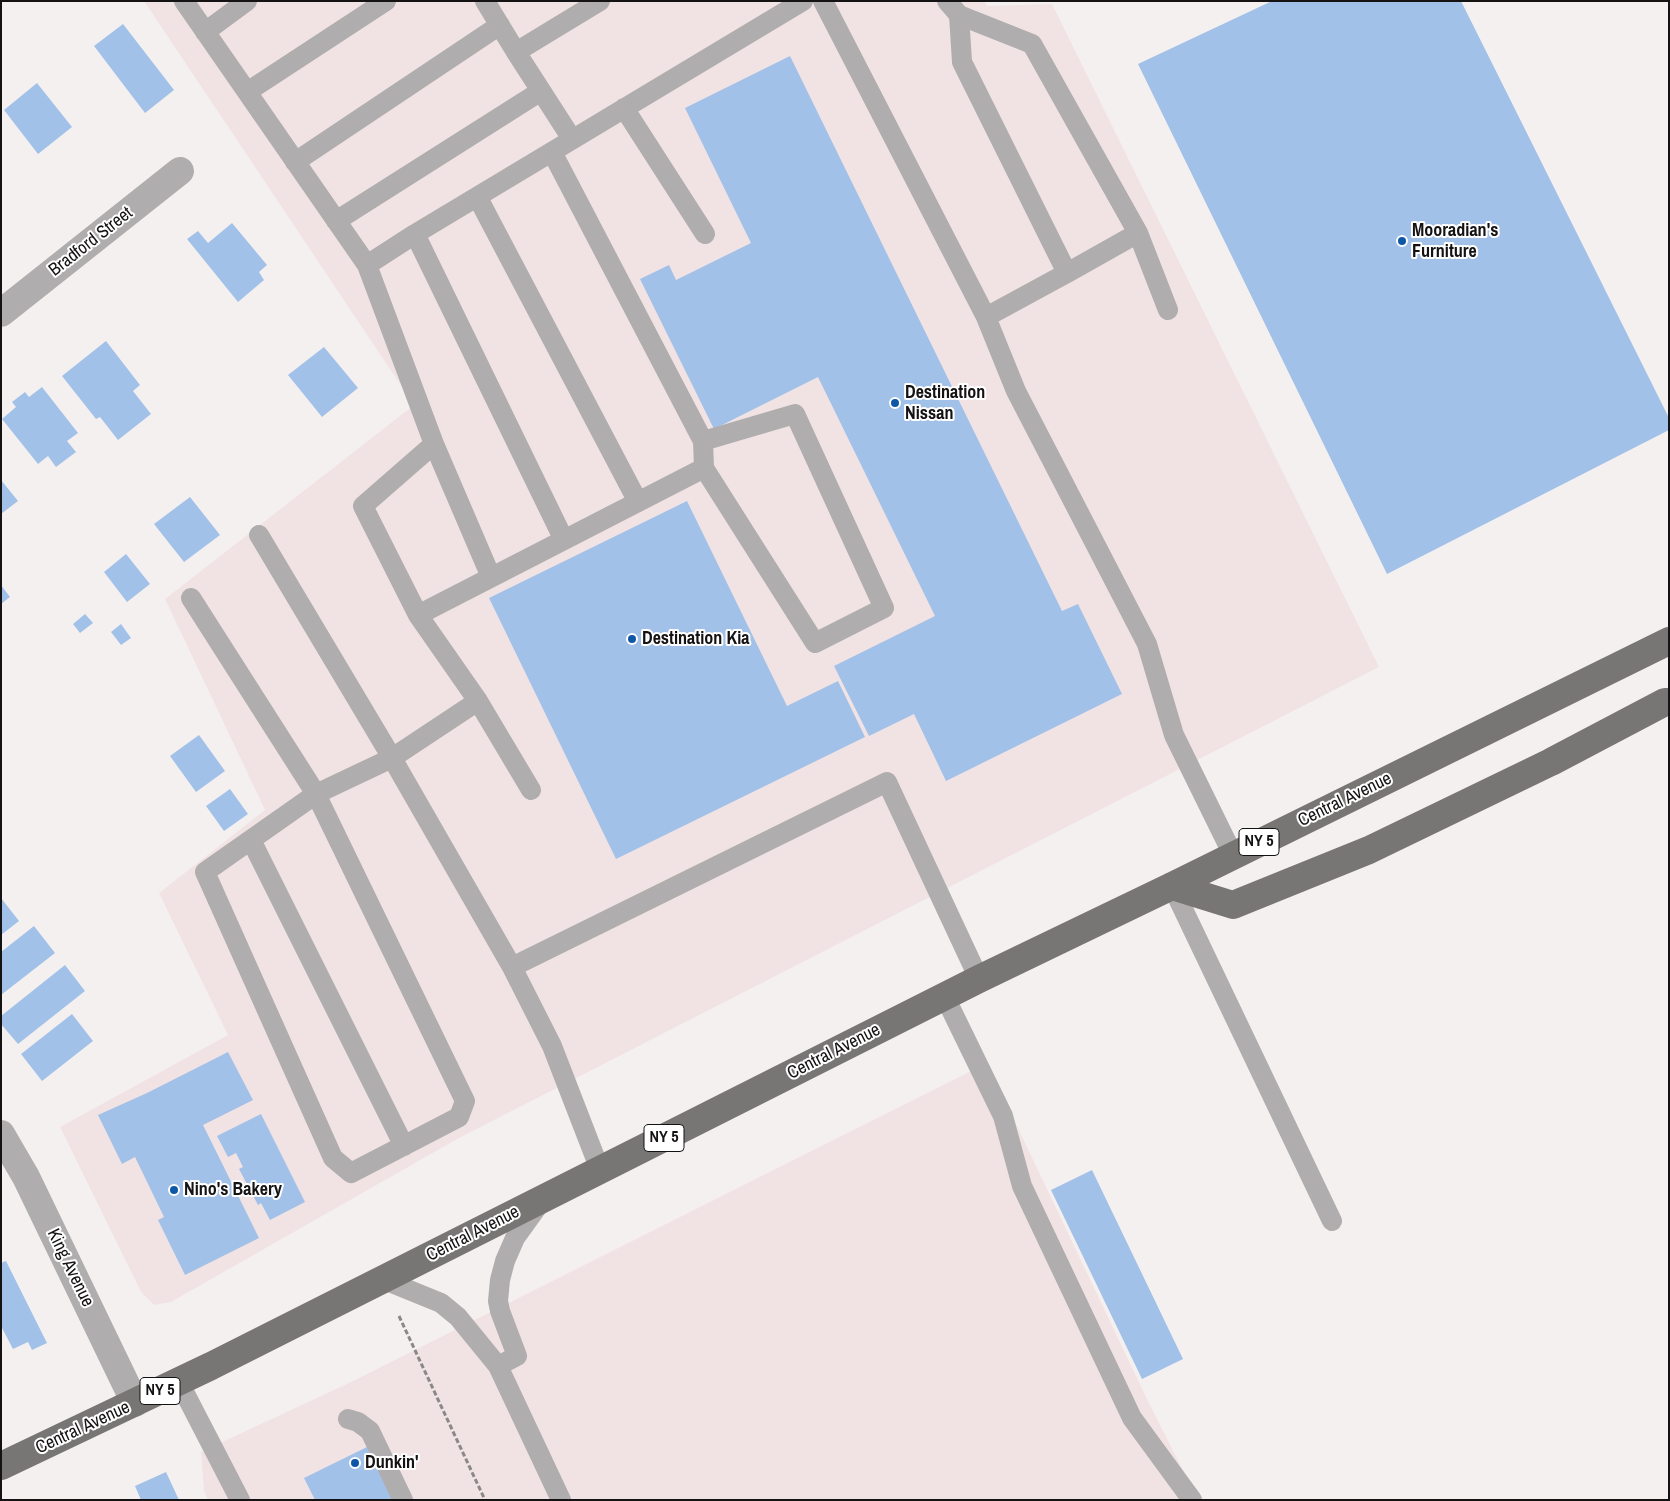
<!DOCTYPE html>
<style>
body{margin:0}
#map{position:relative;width:1670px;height:1501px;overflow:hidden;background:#f5f0f0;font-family:"Archivo Narrow",sans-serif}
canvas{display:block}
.frame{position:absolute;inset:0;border:2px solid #141212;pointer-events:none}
</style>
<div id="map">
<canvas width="1670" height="1501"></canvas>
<div class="frame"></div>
</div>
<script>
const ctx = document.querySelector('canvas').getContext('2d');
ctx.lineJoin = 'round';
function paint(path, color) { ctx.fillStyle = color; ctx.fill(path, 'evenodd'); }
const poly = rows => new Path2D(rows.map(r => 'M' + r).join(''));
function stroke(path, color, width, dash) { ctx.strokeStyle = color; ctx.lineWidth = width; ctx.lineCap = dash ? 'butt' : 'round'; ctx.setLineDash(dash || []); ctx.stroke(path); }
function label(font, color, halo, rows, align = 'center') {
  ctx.font = font + ' "Archivo Narrow",sans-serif'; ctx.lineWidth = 4; ctx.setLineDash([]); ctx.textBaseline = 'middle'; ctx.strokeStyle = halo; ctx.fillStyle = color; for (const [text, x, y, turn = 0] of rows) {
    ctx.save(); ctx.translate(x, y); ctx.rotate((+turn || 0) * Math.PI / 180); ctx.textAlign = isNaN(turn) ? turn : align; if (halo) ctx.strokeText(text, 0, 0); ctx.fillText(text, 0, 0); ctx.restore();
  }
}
paint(poly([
 [144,1,984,1,987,6,1052,4,1379,667,459,1138,171,1302,154,1305,141,1292,60,1127,228,1035,159,893,265,810,165,599,414,405],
 [987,1063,1147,1399,1198,1500,208,1500,204,1491,201,1452,351,1382]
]), '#f1e3e4');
paint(poly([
 [1272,1,1461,1,1669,418,1669,430,1387,574,1138,64],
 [123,24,174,90,145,113,94,46],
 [790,56,1062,611,1078,604,1122,694,946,781,914,714,869,736,834,666,935,616,818,377,714,429,640,279,669,265,676,280,751,243,685,108],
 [37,83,72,127,38,154,4,110],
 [232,223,267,265,259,272,264,280,238,302,187,239,198,231,208,243],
 [106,341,140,385,133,391,151,414,118,440,100,417,96,419,62,376],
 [324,347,358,388,322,417,288,375],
 [42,387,78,433,67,441,76,452,56,467,48,456,38,464,2,419,16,407,12,402,25,392,29,397],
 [1,480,18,501,1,514],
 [190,497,220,535,184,562,154,524],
 [687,501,787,706,838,681,865,737,616,859,489,598],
 [126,554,150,584,127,602,104,572],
 [1,585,10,597,1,604],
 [85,614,93,623,80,633,73,624],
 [121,624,131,638,121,645,111,632],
 [199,735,225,771,196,792,170,756],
 [230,789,248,814,224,831,206,806],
 [1,898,19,921,1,935],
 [34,926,55,953,1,995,1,952],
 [65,965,85,991,18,1044,1,1024,1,1016],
 [72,1014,93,1041,42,1081,21,1054],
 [228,1052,253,1100,203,1125,259,1238,185,1275,158,1220,164,1217,135,1157,122,1164,98,1115,147,1093],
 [261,1114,305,1202,270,1220,261,1203,258,1205,239,1169,243,1167,236,1153,228,1157,217,1136],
 [1092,1170,1183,1359,1142,1379,1051,1190],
 [6,1261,47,1343,32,1350,28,1342,13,1349,1,1326,1,1263],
 [367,1447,393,1500,315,1500,304,1478],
 [166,1472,179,1500,141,1500,135,1486]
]), '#a2c1e8');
stroke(poly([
 [399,1316,485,1500]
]), '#8b8888', 3, [5, 2.5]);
stroke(poly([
 [184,1,367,265],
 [485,1,516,52,572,139],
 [823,1,986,317,1016,391,1147,644,1174,735,1233,855],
 [947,1,959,15,1032,44,1138,233,1067,273,962,62,959,15],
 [205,32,247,1],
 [516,52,600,1],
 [247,92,386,1],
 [624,108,705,234],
 [295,162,500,25],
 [478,198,638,502],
 [336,221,541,91],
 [1138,233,1168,310],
 [415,234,564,540],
 [986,317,1067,273],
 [703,441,795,414,884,608,815,643,704,468],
 [434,444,491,577],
 [259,535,392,758,512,967,552,1046,600,1170],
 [191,598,316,794,392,758,478,701,418,615,363,506,434,444,367,265,415,234,803,1],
 [418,615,704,468,703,441,552,152],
 [478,701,531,790],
 [316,794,465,1101,459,1117,351,1173,333,1158,205,872,316,794],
 [251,840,404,1146],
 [1172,886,1332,1221],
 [512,967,887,782,979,979],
 [945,997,1003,1116,1022,1186,1132,1418,1192,1500],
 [382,1279,441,1303,458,1317,498,1366,561,1500],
 [498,1366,517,1356,500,1311,498,1301,500,1280,505,1261,515,1238,541,1202],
 [179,1382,240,1500],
 [348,1419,358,1422,370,1431,403,1500]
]), '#afadad', 20);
stroke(poly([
 [1,313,180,171],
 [1,1134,26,1177,135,1403]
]), '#afadad', 28);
stroke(poly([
 [1172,886,1233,905,1369,850,1551,762,1665,702,1669,702],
 [1,1466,211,1366,979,979,1172,886,1669,641]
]), '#787575', 28);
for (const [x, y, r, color] of [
 [1402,241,5,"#0d57a6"],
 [895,403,5,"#0d57a6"],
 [632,639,5,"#0d57a6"],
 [174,1190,5,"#0d57a6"],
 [355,1463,5,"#0d57a6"]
]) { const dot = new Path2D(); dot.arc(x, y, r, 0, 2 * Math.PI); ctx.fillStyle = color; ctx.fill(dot); stroke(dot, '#fff', 2); }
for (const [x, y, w] of [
 [1259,842,40],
 [664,1138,40],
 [160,1391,40]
]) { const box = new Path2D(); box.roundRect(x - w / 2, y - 13.5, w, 27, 4); ctx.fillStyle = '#fff'; ctx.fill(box); stroke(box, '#141212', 1); }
label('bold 16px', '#141212', null, [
 ["NY 5",1259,842],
 ["NY 5",664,1138],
 ["NY 5",160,1391]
]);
label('bold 18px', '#141212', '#fff', [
 ["Mooradian's",1412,231],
 ["Furniture",1412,252],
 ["Destination",905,393],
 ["Nissan",905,414],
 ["Destination Kia",642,639],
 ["Nino's Bakery",184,1190],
 ["Dunkin'",365,1463]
], 'left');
label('18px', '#141212', '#fff', [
 ["Bradford Street",91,242,-38],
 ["Central Avenue",1345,800,-26],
 ["Central Avenue",834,1052,-27],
 ["Central Avenue",473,1234,-27],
 ["King Avenue",70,1268,64],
 ["Central Avenue",83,1428,-25]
]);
</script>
